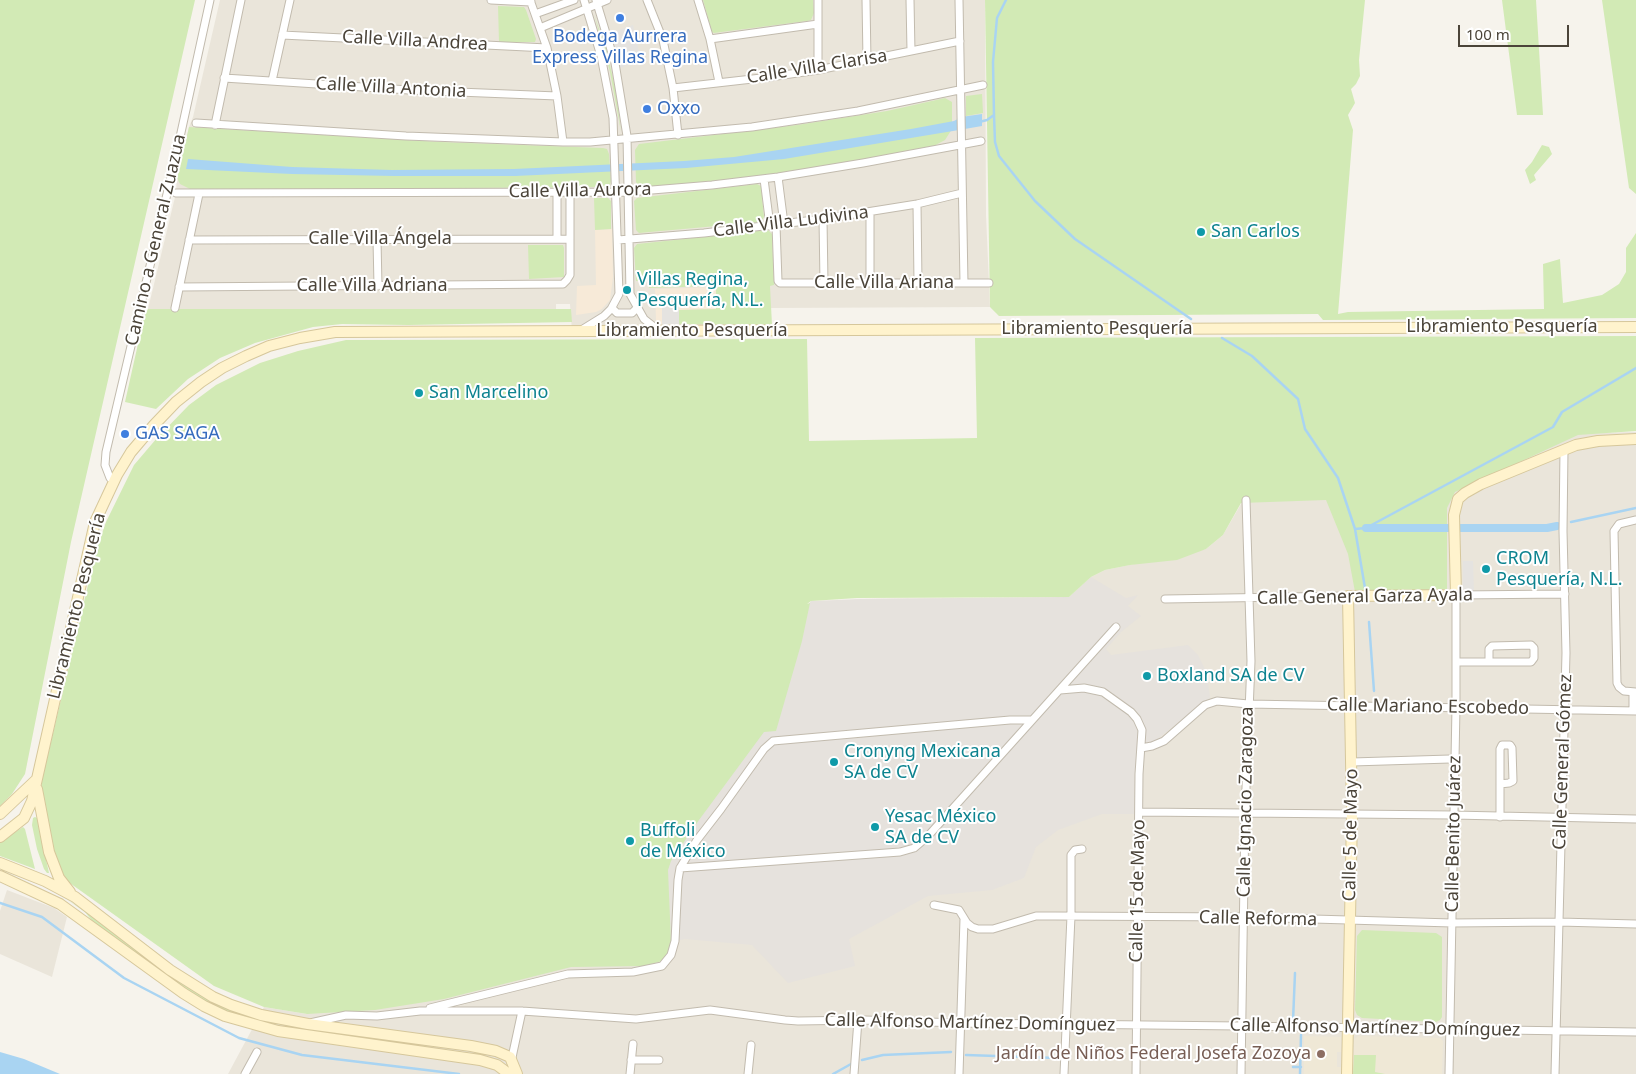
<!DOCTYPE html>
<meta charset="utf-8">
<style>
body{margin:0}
#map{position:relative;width:1636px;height:1074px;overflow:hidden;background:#f6f3ec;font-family:"Noto Sans",sans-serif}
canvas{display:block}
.scale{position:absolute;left:1458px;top:25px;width:111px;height:22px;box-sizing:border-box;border:2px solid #4b4439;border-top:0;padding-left:6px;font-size:15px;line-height:18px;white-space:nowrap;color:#4b4439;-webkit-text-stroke:4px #fff;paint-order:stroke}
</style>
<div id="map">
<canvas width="1636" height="1074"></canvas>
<div class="scale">100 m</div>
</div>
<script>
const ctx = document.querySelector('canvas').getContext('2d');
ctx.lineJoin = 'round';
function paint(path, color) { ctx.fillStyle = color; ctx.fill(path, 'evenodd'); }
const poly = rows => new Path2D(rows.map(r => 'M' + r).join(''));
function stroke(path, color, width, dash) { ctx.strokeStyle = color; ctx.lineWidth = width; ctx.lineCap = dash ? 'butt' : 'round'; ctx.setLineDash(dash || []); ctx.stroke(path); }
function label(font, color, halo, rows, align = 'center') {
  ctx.font = font + ' "Noto Sans",sans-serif'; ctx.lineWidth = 4; ctx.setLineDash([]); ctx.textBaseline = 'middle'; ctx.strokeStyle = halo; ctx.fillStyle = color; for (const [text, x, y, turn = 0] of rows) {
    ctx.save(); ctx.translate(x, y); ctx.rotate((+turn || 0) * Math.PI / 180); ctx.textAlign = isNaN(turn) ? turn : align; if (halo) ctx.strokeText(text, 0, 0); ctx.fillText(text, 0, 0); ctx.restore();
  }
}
paint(poly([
 [220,0,985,0,986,215,990,307,771,308,769,309,771,330,572,331,570,304,556,304,556,309,148,309,176,193,177,178,189,127,193,117],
 [1636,432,1636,1074,228,1074,264,1007,307,1014,810,603,862,599,1069,597,1091,577,1105,570,1206,549,1223,535,1241,504,1245,465,1517,435],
 [7,890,54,908,67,917,52,977,0,954,0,911]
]), '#eae5da');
paint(poly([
 [612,229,613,277,610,300,602,309,596,312,576,315,577,286,596,285,595,230],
 [716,287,716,309,680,310,679,324,660,324,656,320,655,289]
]), '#f7ead8');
paint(poly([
 [1091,577,1126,598,1138,595,1128,606,1141,616,1121,632,1106,649,1111,655,1188,645,1198,655,1206,671,1208,681,1210,698,1152,743,1138,745,1138,814,1102,814,1058,830,1036,847,1024,878,992,890,928,896,849,939,855,966,788,983,752,945,685,939,671,942,644,966,571,967,519,980,811,601,862,599,1069,597]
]), '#e6e2dd');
paint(poly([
 [1304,1036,1341,1037,1341,1052,1337,1052,1337,1067,1342,1067,1342,1074,1304,1074],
 [1358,1036,1440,1038,1443,1041,1442,1074,1353,1074,1354,1039]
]), '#efe8d6');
paint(poly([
 [0,0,195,0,71,542,25,774,12,794,0,806],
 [703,0,813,0,814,13,811,20,807,21,714,33,712,32],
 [985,0,1365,0,1359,60,1360,76,1356,84,1351,89,1355,103,1348,115,1353,130,1338,314,1348,312,1544,309,1543,264,1560,259,1563,303,1602,295,1619,284,1626,272,1626,248,1636,233,1636,318,1323,320,1318,314,999,316,990,307],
 [1502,0,1536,0,1543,115,1517,115],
 [1602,0,1636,0,1636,194,1629,188],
 [498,6,524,7,526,10,536,39,535,42,499,42],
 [594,14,607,52,616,92,621,132,610,72],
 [982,94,983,113,966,116,966,96],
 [945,98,952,102,952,129,945,140,932,147,813,169,726,180,642,187,638,185,636,182,635,150,639,144,797,125,887,111],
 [189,127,440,142,603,148,607,149,609,154,611,181,610,185,600,187,192,190,180,184,177,178],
 [1542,145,1549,147,1552,154,1534,175,1536,180,1530,184,1525,170,1532,162],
 [757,184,761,186,764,217,761,222,639,233,636,230,634,201,637,198],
 [594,198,608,198,611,201,611,229,595,230],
 [768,230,772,234,774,285,770,286,772,325,679,324,679,310,716,309,716,286,649,288,648,281,636,281,634,248,637,244],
 [528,245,563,245,564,248,564,277,529,279],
 [148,309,571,309,572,322,408,325,342,324,313,327,255,343,220,358,188,379,156,409,125,402,144,317],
 [1636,336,1636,431,1578,435,1455,492,1447,508,1447,589,1355,592,1348,554,1326,500,1241,503,1223,535,1206,549,1177,560,1130,565,1105,570,1091,577,1069,597,857,598,811,601,807,604,810,603,802,641,776,731,764,732,699,820,671,861,668,870,671,942,667,957,662,961,644,966,571,967,444,999,375,1010,307,1014,264,1007,214,986,67,881,62,874,50,843,41,790,42,780,96,551,106,522,134,465,157,438,189,405,216,385,260,363,298,351,346,340,807,339,809,441,977,438,975,338],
 [35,817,37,818,49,873,47,873,44,869,37,849,32,825,33,818],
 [23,827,25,829,35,869,0,856,0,842],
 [59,894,86,912,189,988,283,1025,251,1018,239,1018,188,993,93,922,85,912],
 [1362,930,1436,933,1442,937,1442,1017,1440,1020,1436,1022,1362,1018,1357,1015,1355,1010,1357,936],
 [1354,1055,1376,1055,1375,1072,1385,1074,1353,1074]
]), '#d2eab5');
paint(poly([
 [633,25,641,60,620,68,611,33],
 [662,304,679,304,679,324,662,324],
 [1463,561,1473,561,1474,592,1463,592]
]), '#e5e3e0');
paint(poly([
 [982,114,982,126,953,131,784,159,686,168,515,176,394,176,292,174,186,169,188,159,292,167,392,170,514,169,684,161,734,157,911,129,954,121,961,117],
 [0,1052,24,1059,60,1074,0,1074]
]), '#a9d4f2');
stroke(poly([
 [994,115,995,142,999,156,1035,201,1075,239,1191,319],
 [979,122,987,120,994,115,993,62,997,18,1006,0],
 [1222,338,1252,356,1298,399,1305,429,1338,478,1355,529,1366,528,1553,427,1562,412,1636,368],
 [1571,522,1636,508],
 [1355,529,1365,588],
 [1369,622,1374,691],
 [0,903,42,917,124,978,239,1038,302,1055,459,1074],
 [1293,1021,1295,973],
 [966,1055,1057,1058],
 [862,1060,883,1055,951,1052],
 [1293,1067,1301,1067],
 [833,1074,851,1064],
 [1300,1074,1301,1035]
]), '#a9d4f2', 2.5);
stroke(poly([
 [1366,528,1448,528],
 [1461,528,1547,528,1557,526]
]), '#a9d4f2', 8);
const street = poly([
 [491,0,531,2],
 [530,0,547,48,557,96,563,142],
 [596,0,615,63,627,136,630,294,644,319,658,330],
 [647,0,663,40,673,88,678,135],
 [698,0,710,39,719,82],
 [818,0,818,70],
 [866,0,867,60],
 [910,0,911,51],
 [959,0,964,283],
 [535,14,574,0],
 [540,28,607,0],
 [282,35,547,48],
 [710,39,818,24],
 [224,78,409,90,557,96],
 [272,81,290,0],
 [673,88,770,77,818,70,960,41],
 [196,123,406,136,563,142,590,142,752,127,858,111,983,85],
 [215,125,241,0],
 [778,177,784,224],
 [764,179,770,226],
 [176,193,628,192,712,185,778,177,863,163,981,141],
 [557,196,557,238],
 [917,204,918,283],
 [870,212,870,283],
 [823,219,824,283],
 [776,225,778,281,780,283,989,283],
 [189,240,570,239],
 [377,240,378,286],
 [618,240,704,233,823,219,917,204,962,193],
 [179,287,563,284,567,280,570,275,570,196],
 [175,308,199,194],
 [612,308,617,313,632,313,637,308],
 [583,329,604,316,611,309,619,294,613,118,601,56,584,0],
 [110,478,105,465,106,452,175,160,210,0],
 [1636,520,1619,524,1614,531,1617,683,1619,687,1624,691,1636,692],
 [1165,599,1348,596],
 [1456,662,1531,662,1534,658,1534,648,1531,645,1492,646,1489,649,1489,662],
 [1060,690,1084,688,1103,692,1131,712,1137,719,1142,730,1139,774,1136,1074],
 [1633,692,1633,711],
 [1141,748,1152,746,1164,741,1205,705,1217,701,1248,704,1636,711],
 [1352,762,1450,759],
 [1140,812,1453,815,1636,819],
 [1500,817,1500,749,1502,745,1510,745,1512,748,1513,781,1509,783,1500,784],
 [680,868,900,852,914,848,928,836,1116,627],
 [934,905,959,910,967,923,972,927,978,929,993,929,1036,916,1055,916,1244,917,1452,923,1559,922,1636,924],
 [430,1008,568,974,633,972,662,966,671,955,675,941,678,880,680,868,697,840,721,809,764,749,773,741,1010,720,1032,720],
 [310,1023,346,1015,377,1016,420,1011,522,1011,636,1019,710,1010,785,1020,798,1021,865,1020,960,1023,1241,1026,1636,1032],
 [631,1060,659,1060],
 [511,1062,522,1011],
 [245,1074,257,1052],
 [630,1074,633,1044],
 [748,1074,751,1045],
 [854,1074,858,1020],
 [959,1074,964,919],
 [1064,1074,1071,916,1071,855,1075,850,1082,849],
 [1241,1074,1245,813,1251,661,1246,500],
 [1449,1074,1456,707,1456,595,1565,594],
 [1555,1074,1566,653,1563,531,1564,450]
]);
const secondary = poly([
 [37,789,49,852,59,878,70,892],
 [0,814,36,780],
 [0,837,24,818,32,801,95,522,117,475,131,452,154,425,176,402,201,382,222,368,246,356,269,346,300,338,335,332,1636,327],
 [0,863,45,881,75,897,170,970,213,997,231,1005,261,1015,308,1024,471,1046,496,1051,510,1057,517,1074],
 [0,876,60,904,183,993,204,1006,225,1016,278,1031,480,1060,497,1065,509,1074],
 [1347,1074,1352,815,1348,596,1456,595,1454,515,1458,499,1465,493,1481,484,1576,445,1598,441,1636,439]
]);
stroke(street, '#c2bbae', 9);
stroke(secondary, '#d6c79b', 12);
stroke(street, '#fff', 7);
stroke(secondary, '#fff3cd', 10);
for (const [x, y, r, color] of [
 [620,18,5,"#3f7fe0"],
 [647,109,5,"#3f7fe0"],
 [1201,232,5,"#0f9aa8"],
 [627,290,5,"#0f9aa8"],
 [419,393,5,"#0f9aa8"],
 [125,434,5,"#3f7fe0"],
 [1486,569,5,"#0f9aa8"],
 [1147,676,5,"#0f9aa8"],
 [834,762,5,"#0f9aa8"],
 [875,827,5,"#0f9aa8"],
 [630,841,5,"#0f9aa8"],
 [1321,1054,5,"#8d6e63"]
]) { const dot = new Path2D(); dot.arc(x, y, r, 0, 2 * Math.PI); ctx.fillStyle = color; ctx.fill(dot); stroke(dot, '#fff', 2); }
label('18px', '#366cbe', '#fff', [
 ["Bodega Aurrera",620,37,"center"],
 ["Express Villas Regina",620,58,"center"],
 ["Oxxo",657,109],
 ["GAS SAGA",135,434]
], 'left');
label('18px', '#4b4439', '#fff', [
 ["Calle Villa Andrea",415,41,3],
 ["Calle Villa Clarisa",817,67,-9],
 ["Calle Villa Antonia",391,88,3],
 ["Calle Villa Aurora",580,191,-1],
 ["Calle Villa Ludivina",791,222,-7],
 ["Calle Villa Ángela",380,239],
 ["Camino a General Zuazua",156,240,-77],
 ["Calle Villa Ariana",884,283],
 ["Calle Villa Adriana",372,286],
 ["Libramiento Pesquería",1502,327],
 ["Libramiento Pesquería",1097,329],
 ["Libramiento Pesquería",692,331],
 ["Calle General Garza Ayala",1365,597,-1],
 ["Libramiento Pesquería",77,606,-76],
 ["Calle Mariano Escobedo",1428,707,1],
 ["Calle General Gómez",1563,762,-88],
 ["Calle Ignacio Zaragoza",1246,802,-89],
 ["Calle Benito Juárez",1454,834,-89],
 ["Calle 5 de Mayo",1351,835,-89],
 ["Calle 15 de Mayo",1138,891,-89],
 ["Calle Reforma",1258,919,1],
 ["Calle Alfonso Martínez Domínguez",970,1023,1],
 ["Calle Alfonso Martínez Domínguez",1375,1028,1]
]);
label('18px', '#0d838f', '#fff', [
 ["San Carlos",1211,232],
 ["Villas Regina,",637,280],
 ["Pesquería, N.L.",637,301],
 ["San Marcelino",429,393],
 ["CROM",1496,559],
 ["Pesquería, N.L.",1496,580],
 ["Boxland SA de CV",1157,676],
 ["Cronyng Mexicana",844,752],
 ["SA de CV",844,773],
 ["Yesac México",885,817],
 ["SA de CV",885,838],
 ["Buffoli",640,831],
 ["de México",640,852]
], 'left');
label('18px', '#785e54', '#fff', [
 ["Jardín de Niños Federal Josefa Zozoya",1311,1054]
], 'right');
</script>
